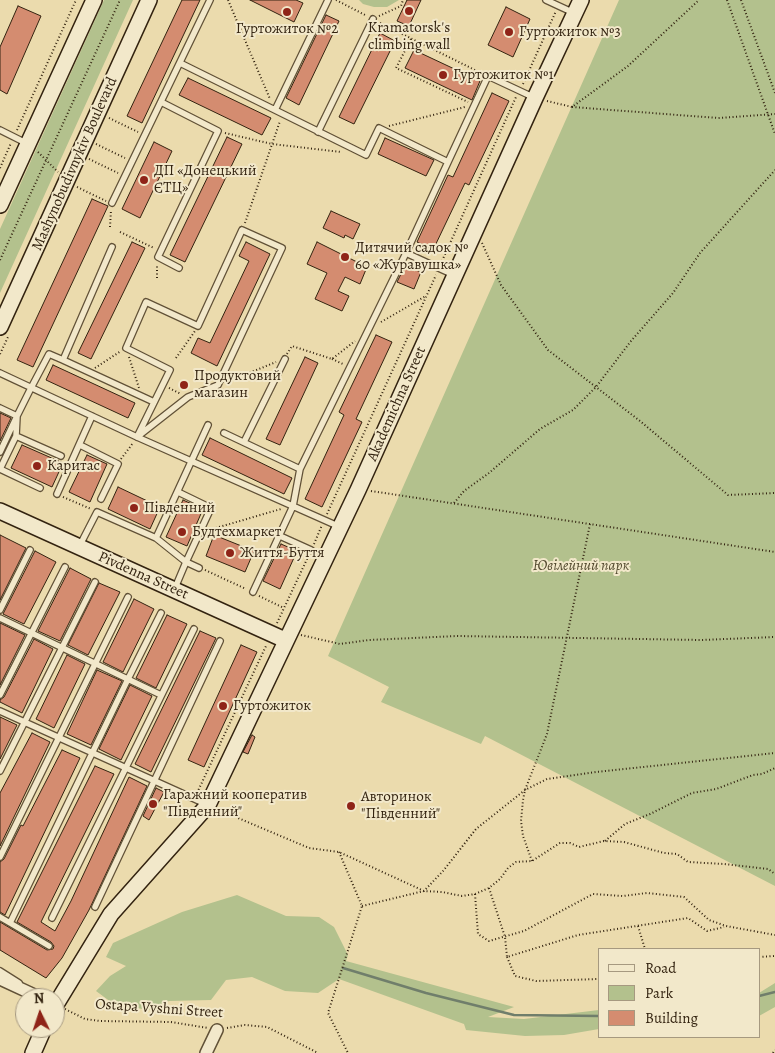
<!DOCTYPE html>
<meta charset="utf-8">
<style>
body{margin:0}
#map{position:relative;width:775px;height:1053px;overflow:hidden;background:#ebdbad;font-family:Alegreya,serif}
canvas{display:block}
.legend{position:absolute;left:598px;top:948px;width:162px;height:90px;box-sizing:border-box;background:#f2e8ca;border:1px solid #a69980;margin:0;padding:6px 9px;list-style:none;font-size:15px;color:#332310}
.legend li{display:flex;align-items:center;gap:10px;height:25px}
.legend b{width:25px;border:1px solid #a69980}
.north{position:absolute;left:15px;top:988px;width:50px;height:50px;box-sizing:border-box;background:#f2e8ca;border:1px solid #a69980;border-radius:50%;rotate:356deg;font-size:14px;font-weight:700;line-height:20px;text-align:center;color:#332310}
.north::after{content:'';display:block;margin:auto;width:18px;height:22px;background:#8f2418;clip-path:polygon(50% 0,100% 100%,50% 72%,0 100%)}
</style>
<div id="map">
<canvas width="775" height="1053"></canvas>
<ul class="legend">
<li><b style="height:6px;background:#f2e8ca"></b>Road</li>
<li><b style="height:14px;background:#b3c18d"></b>Park</li>
<li><b style="height:14px;background:#d48c70"></b>Building</li>
</ul>
<div class="north">N</div>
</div>
<script>
const ctx = document.querySelector('canvas').getContext('2d');
ctx.lineJoin = 'round';
function paint(path, color) { ctx.fillStyle = color; ctx.fill(path, 'evenodd'); }
const poly = rows => new Path2D(rows.map(r => 'M' + r).join(''));
function stroke(path, color, width, dash) { ctx.strokeStyle = color; ctx.lineWidth = width; ctx.lineCap = dash ? 'butt' : 'round'; ctx.setLineDash(dash || []); ctx.stroke(path); }
function label(font, color, halo, rows, align = 'center') {
  ctx.font = font + ' Alegreya,serif'; ctx.lineWidth = 4; ctx.setLineDash([]); ctx.textBaseline = 'middle'; ctx.strokeStyle = halo; ctx.fillStyle = color; for (const [text, x, y, turn = 0] of rows) {
    ctx.save(); ctx.translate(x, y); ctx.rotate((+turn || 0) * Math.PI / 180); ctx.textAlign = isNaN(turn) ? turn : align; if (halo) ctx.strokeText(text, 0, 0); ctx.fillText(text, 0, 0); ctx.restore();
  }
}
paint(poly([
 [104,0,133,0,0,293,0,229],
 [359,0,399,0,387,7,374,7,363,4],
 [619,0,775,0,775,886,485,736,481,744,381,702,389,687,328,656],
 [237,895,286,916,319,917,334,927,348,955,346,961,514,1007,488,1017,524,1019,599,1010,599,1029,564,1035,525,1036,466,1030,464,1024,339,979,318,993,285,991,252,977,226,980,211,1000,169,1001,150,1010,115,1005,96,991,110,976,126,966,106,957,113,943,182,912],
 [775,983,775,1007,759,1016,759,993]
]), '#b3c18d');
stroke(poly([
 [343,968,426,993,514,1015,599,1016],
 [759,996,775,992]
]), '#707e6b', 2.5);
const building = poly([
 [182,0,200,0,142,123,127,116,182,0],
 [250,0,296,0,303,3,294,22,250,0],
 [407,0,421,0,409,26,397,21,407,0],
 [18,6,41,16,7,94,0,90,0,47,18,6],
 [506,7,530,19,513,57,488,45,506,7],
 [326,15,339,21,299,105,286,98,326,15],
 [380,33,395,41,354,124,339,117,380,33],
 [414,50,480,81,472,100,405,68,414,50],
 [188,78,271,118,262,135,179,95,188,78],
 [492,93,509,101,469,185,465,183,433,250,417,242,448,175,453,177,492,93],
 [227,137,242,144,185,262,170,255,227,137],
 [385,138,434,160,426,176,378,154,385,138],
 [154,142,172,151,140,218,122,209,154,142],
 [92,199,108,206,33,367,17,360,92,199],
 [331,211,360,224,353,239,345,235,344,238,323,228,331,211],
 [132,242,145,248,91,359,78,353,132,242],
 [246,242,270,254,217,366,191,353,198,338,210,343,249,261,239,256,246,242],
 [317,242,367,267,360,284,345,277,338,291,349,296,342,311,315,299,327,273,307,264,317,242],
 [405,266,421,272,414,289,397,282,405,266],
 [376,335,392,342,356,419,362,422,322,507,305,499,344,415,339,412,376,335],
 [305,357,318,363,280,445,266,439,305,357],
 [53,365,135,403,128,418,46,380,53,365],
 [0,413,11,418,0,441,0,413],
 [210,438,292,478,284,494,202,455,210,438],
 [22,445,63,463,52,487,11,468,22,445],
 [87,455,107,464,90,502,69,492,87,455],
 [118,487,160,507,150,529,108,509,118,487],
 [183,500,203,509,187,546,166,537,183,500],
 [0,535,26,548,0,600,0,535],
 [214,535,254,551,245,572,206,556,214,535],
 [281,544,297,551,280,589,263,581,281,544],
 [35,551,56,562,24,624,3,614,35,551],
 [70,568,91,579,60,641,38,631,70,568],
 [99,583,120,592,88,655,68,645,99,583],
 [134,599,154,609,123,672,103,662,134,599],
 [167,615,187,624,156,688,136,678,167,615],
 [0,623,25,635,0,685,0,623],
 [200,631,216,638,151,772,135,764,200,631],
 [34,639,53,649,22,713,0,702,0,700,4,697,34,639],
 [241,645,257,652,204,767,188,760,241,645],
 [67,655,85,664,54,728,36,719,67,655],
 [97,670,122,681,91,745,67,734,97,670],
 [130,685,152,696,121,760,99,749,130,685],
 [0,717,17,725,0,759,0,717],
 [32,733,50,742,0,846,0,793,32,733],
 [252,735,255,737,248,754,243,752,252,735],
 [62,750,80,758,5,915,0,912,0,862,4,859,21,825,23,826,62,750],
 [95,766,114,774,41,922,55,931,71,901,129,777,147,786,89,910,62,958,46,978,0,950,0,922,47,950,53,949,54,946,51,942,17,922,95,766],
 [156,788,164,792,149,820,143,816,156,788]
]);
paint(building, '#d48c70');
stroke(building, '#332310', 1);
const lane = poly([
 [546,0,574,13],
 [180,63,275,110,328,0],
 [161,102,218,131,158,257,179,268],
 [275,110,366,155,379,128,448,162,488,76,535,98],
 [0,130,28,144],
 [318,132,373,19],
 [112,203,210,0],
 [242,230,282,248,218,385,188,397,137,437,170,370,126,348,146,302,198,326,242,230],
 [406,253,454,275],
 [63,360,154,402],
 [0,373,137,437,340,527],
 [0,408,17,416,0,452],
 [224,433,300,469,293,506,253,592],
 [16,436,17,416,31,388,49,354,63,360,112,247],
 [244,442,285,359],
 [80,445,118,464,101,499],
 [0,469,16,436,61,456],
 [0,469,40,488],
 [300,469,406,253,448,162],
 [57,494,92,416],
 [280,536,311,550],
 [156,538,208,425],
 [80,545,97,512,156,538,186,562,211,508,178,492],
 [175,588,186,562,199,568],
 [0,610,30,550],
 [0,618,161,695],
 [0,695,65,567],
 [0,711,208,805],
 [0,771,95,582],
 [0,857,128,597],
 [95,907,220,641],
 [0,917,10,923],
 [52,918,194,629],
 [49,946,10,923,128,679,161,613],
 [0,971,19,983]
]);
const street = poly([
 [0,979,41,998],
 [206,1053,217,1030]
]);
const secondary = poly([
 [0,205,94,0],
 [0,327,149,0],
 [0,511,285,640],
 [55,1006,111,914,208,805,358,490,535,98,581,0],
 [33,1053,44,1028]
]);
stroke(lane, '#615137', 8);
stroke(street, '#615137', 14);
stroke(secondary, '#332310', 18);
stroke(poly([
 [228,0,270,99],
 [336,0,367,16],
 [727,0,775,134],
 [741,0,775,93],
 [379,16,401,6,403,0],
 [380,23,481,73],
 [411,39,396,68,468,102],
 [523,84,556,11],
 [547,101,572,107,628,66,699,0],
 [572,107,718,118,775,114],
 [109,118,138,132],
 [389,126,465,107],
 [17,130,76,0],
 [225,133,272,144,341,152],
 [96,144,125,158],
 [38,152,58,172],
 [89,159,118,173],
 [0,168,11,143],
 [77,187,106,201],
 [245,223,280,121],
 [110,227,111,210],
 [120,232,154,248],
 [482,243,501,285,548,350,640,421,728,495,775,493],
 [0,260,120,0],
 [442,261,516,97],
 [157,278,157,265],
 [381,322,426,296],
 [0,354,8,337],
 [287,354,292,346,332,359,355,341],
 [129,357,139,388],
 [176,358,195,331],
 [332,359,343,364],
 [95,368,121,351],
 [227,382,276,362],
 [169,388,181,394],
 [121,459,133,443],
 [371,491,775,552],
 [63,497,91,509],
 [454,503,464,491,489,473,540,429,573,410,596,387,631,341,673,293,700,253,775,170],
 [327,514,436,275],
 [209,530,281,509],
 [314,544,322,525],
 [205,570,246,589],
 [259,596,284,608],
 [277,623,308,557],
 [301,635,340,644,369,640,457,636,701,640,775,637],
 [197,793,266,646],
 [219,810,309,848,339,852,424,891,442,892,462,896,475,894,489,888,500,879,508,868,516,862,532,861,560,843,570,843,579,847,604,841,624,842,664,853,677,854,688,862,724,864,768,869,775,874],
 [605,841,625,824,650,814,692,793,716,789,753,775,762,774,775,768],
 [339,852,362,906,328,1013,348,1053],
 [532,861,523,836,521,821,523,800,525,790,547,734,590,524],
 [489,888,505,937,507,957,578,935,688,918,707,931,724,927],
 [475,894,478,934,489,941,524,931,593,894,623,896,647,893,684,897,709,920,726,926,775,935],
 [362,906,424,891,443,871,476,829,525,790,547,779,596,772,775,753],
 [638,926,645,949],
 [507,957,515,976,536,981,599,979],
 [759,957,775,956],
 [65,1009,85,1019,100,1021,171,1022,208,1028],
 [227,1028,245,1025,267,1027,318,1053],
 [773,1053,775,1050]
]), '#332310', 2, [1, 2.5]);
stroke(lane, '#f2e8ca', 5.5);
stroke(street, '#f2e8ca', 11);
stroke(secondary, '#f2e8ca', 15);
for (const [x, y, r, color] of [
 [409,11,5,"#8f2418"],
 [287,12,5,"#8f2418"],
 [509,32,5,"#8f2418"],
 [443,75,5,"#8f2418"],
 [144,180,5,"#8f2418"],
 [345,257,5,"#8f2418"],
 [184,385,5,"#8f2418"],
 [37,466,5,"#8f2418"],
 [134,508,5,"#8f2418"],
 [182,532,5,"#8f2418"],
 [230,553,5,"#8f2418"],
 [223,706,5,"#8f2418"],
 [153,804,5,"#8f2418"],
 [351,806,5,"#8f2418"]
]) { const dot = new Path2D(); dot.arc(x, y, r, 0, 2 * Math.PI); ctx.fillStyle = color; ctx.fill(dot); stroke(dot, '#f2e8ca', 2); }
label('15px', '#332310', '#f2e8ca', [
 ["Kramatorsk's",409,28,"center"],
 ["climbing wall",409,45,"center"],
 ["Гуртожиток №2",287,29,"center"],
 ["Гуртожиток №3",519,32],
 ["Гуртожиток №1",453,75],
 ["ДП «Донецький",154,171],
 ["ЄТЦ»",154,188],
 ["Дитячий садок №",355,248],
 ["60 «Журавушка»",355,265],
 ["Продуктовий",194,376],
 ["магазин",194,393],
 ["Каритас",47,466],
 ["Південний",144,508],
 ["Будтехмаркет",192,532],
 ["Життя-Буття",240,553],
 ["Гуртожиток",233,706],
 ["Гаражний кооператив",163,795],
 ["\"Південний\"",163,812],
 ["Авторинок",361,797],
 ["\"Південний\"",361,814]
], 'left');
label('15px', '#332310', '#f2e8ca', [
 ["Mashynobudivnykiv Boulevard",75,164,-66],
 ["Akademichna Street",397,404,-66],
 ["Pivdenna Street",143,576,24],
 ["Ostapa Vyshni Street",159,1009,4]
]);
label('italic 15px', '#534a2f', '#f2e8ca', [
 ["Ювілейний парк",581,566]
]);
</script>
